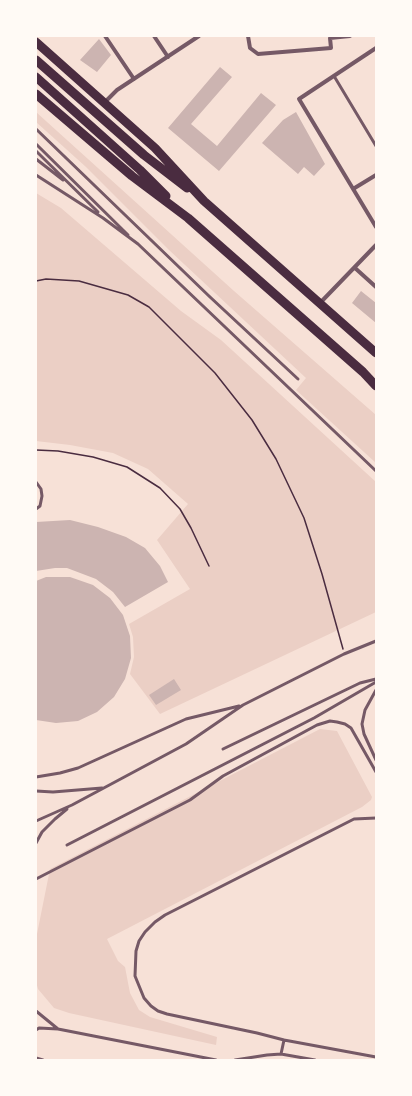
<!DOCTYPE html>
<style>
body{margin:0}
#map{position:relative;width:412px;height:1096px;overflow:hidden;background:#f7e1d7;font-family:Poppins,sans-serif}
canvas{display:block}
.frame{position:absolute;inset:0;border:37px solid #fffaf5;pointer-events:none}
</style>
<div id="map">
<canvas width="412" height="1096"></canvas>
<div class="frame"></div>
</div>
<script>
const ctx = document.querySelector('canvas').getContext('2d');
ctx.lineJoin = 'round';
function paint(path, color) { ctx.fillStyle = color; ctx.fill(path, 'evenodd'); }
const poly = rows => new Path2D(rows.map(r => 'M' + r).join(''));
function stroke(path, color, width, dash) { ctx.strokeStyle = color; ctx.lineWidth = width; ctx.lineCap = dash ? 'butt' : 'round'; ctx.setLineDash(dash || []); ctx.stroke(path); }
paint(poly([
 [36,112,234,291,376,415,376,463,296,390,306,378,169,250,86,167,36,122],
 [36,193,61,208,181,311,221,340,376,482,376,612,160,714,130,674,134,657,133,637,129,624,190,589,157,540,188,504,148,469,113,453,70,445,36,441],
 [320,729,337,731,372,797,371,800,362,807,107,939,118,961,125,967,130,993,139,1010,150,1017,217,1037,216,1045,69,1013,54,1008,38,989,36,982,36,939,50,869]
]), '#ebcfc5');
paint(poly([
 [99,39,111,55,97,72,80,60],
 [220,67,232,77,191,124,217,146,261,93,276,105,219,171,168,128],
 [296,112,325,164,314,176,304,167,298,174,262,143,283,120],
 [361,291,376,303,376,323,352,303],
 [70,520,98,527,126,537,145,548,160,566,168,582,125,607,113,592,96,579,67,568,55,568,36,571,36,522],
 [46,577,70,577,93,585,110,598,123,615,130,636,131,658,125,679,114,697,97,712,78,721,56,723,36,720,36,581],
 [174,679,181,690,156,705,149,695]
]), '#ccb4b1');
stroke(poly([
 [36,281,46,279,79,281,128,295,149,307,215,373,252,420,276,459,304,518,322,574,343,649],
 [36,450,58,451,93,457,127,467,160,488,180,509,191,528,209,566]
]), '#4a2c40', 1.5);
stroke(poly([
 [334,76,376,146],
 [36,129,210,297,298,379],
 [36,144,128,235],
 [36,151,98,212],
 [36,159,63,180],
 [36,175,103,218,138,244,376,471],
 [36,482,41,489,42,496,40,506,36,509],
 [376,690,365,710,362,724,364,734,376,760],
 [223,749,360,683,376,679],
 [36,777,60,773,78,768,186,719,239,706],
 [36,791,53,792,102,788],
 [36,821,72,805,186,744,243,705,344,654,376,641],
 [36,843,42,832,55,819,67,809],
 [67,845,314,718,376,682],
 [36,879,190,800,223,776,317,725,330,721,337,722,345,724,351,728,376,772],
 [36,1011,58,1029],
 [36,1030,39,1028,58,1029,216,1060],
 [284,1040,376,1057],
 [281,1054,284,1040,257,1033,167,1014,158,1011,151,1006,144,998,135,976,136,951,139,941,145,932,155,922,165,915,354,819,376,818],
 [36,1058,43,1060],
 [235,1060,267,1055,281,1054,315,1060]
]), '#755966', 3);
stroke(poly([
 [105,36,134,79],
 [154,36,168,57],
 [248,36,250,48,258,54,331,48,330,38,350,36],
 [376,48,299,99,376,227],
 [105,102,117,90,199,36],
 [353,189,376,175],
 [355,268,376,287],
 [320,303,376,245]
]), '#755966', 4);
stroke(poly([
 [36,42,155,148,204,201,376,353],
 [36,60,144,155,187,188],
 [36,77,140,170,166,196],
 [36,94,132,176,188,218,363,372,376,386]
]), '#4a2c40', 9);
</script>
